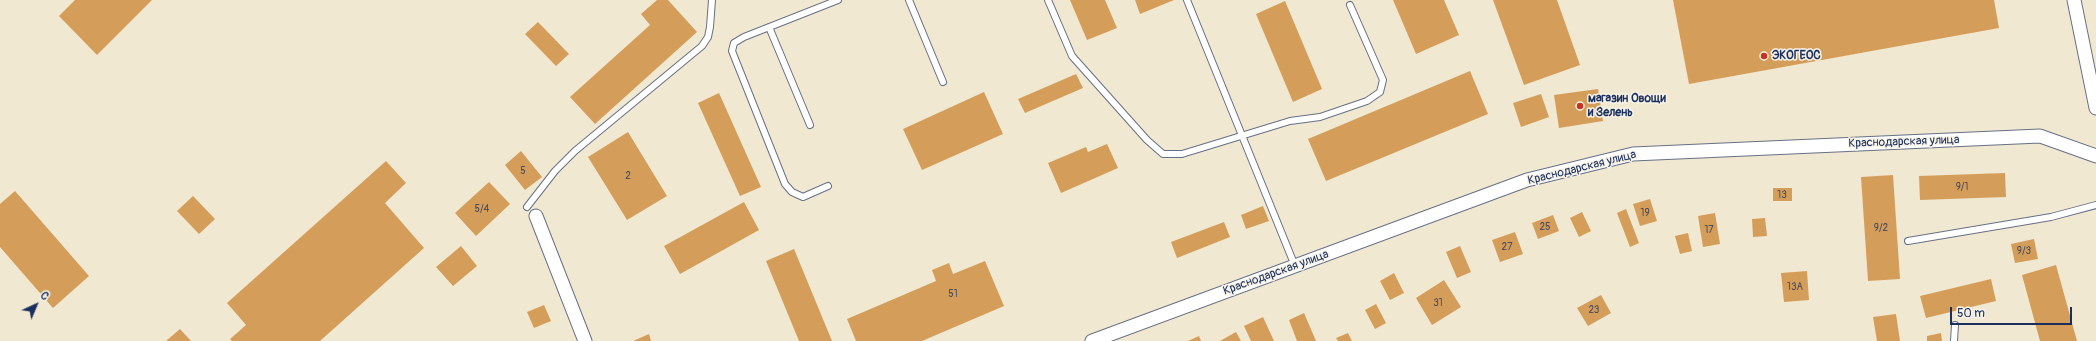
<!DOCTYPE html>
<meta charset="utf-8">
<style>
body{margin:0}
#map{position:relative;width:2096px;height:341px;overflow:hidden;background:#f1e8d1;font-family:Pangolin,sans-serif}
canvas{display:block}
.north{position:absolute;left:16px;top:285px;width:40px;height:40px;-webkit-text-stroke:3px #f7f3e8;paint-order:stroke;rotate:44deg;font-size:11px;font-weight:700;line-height:16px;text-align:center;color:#1b2f5e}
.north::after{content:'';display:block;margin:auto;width:14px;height:18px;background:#1b2f5e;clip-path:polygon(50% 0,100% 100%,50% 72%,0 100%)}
.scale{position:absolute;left:1950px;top:307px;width:122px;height:18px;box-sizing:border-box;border:2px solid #1b2f5e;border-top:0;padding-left:5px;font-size:12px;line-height:14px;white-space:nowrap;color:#1b2f5e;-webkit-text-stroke:3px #f7f3e8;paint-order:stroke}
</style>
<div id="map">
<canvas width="2096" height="341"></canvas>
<div class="north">С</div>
<div class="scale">50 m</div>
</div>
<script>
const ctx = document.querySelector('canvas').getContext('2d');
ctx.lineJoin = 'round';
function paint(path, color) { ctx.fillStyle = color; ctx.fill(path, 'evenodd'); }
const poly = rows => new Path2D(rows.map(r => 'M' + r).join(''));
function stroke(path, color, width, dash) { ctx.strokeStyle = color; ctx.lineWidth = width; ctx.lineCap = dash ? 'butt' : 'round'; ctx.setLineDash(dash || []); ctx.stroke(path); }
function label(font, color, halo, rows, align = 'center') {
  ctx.font = font + ' Pangolin,sans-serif'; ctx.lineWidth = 3; ctx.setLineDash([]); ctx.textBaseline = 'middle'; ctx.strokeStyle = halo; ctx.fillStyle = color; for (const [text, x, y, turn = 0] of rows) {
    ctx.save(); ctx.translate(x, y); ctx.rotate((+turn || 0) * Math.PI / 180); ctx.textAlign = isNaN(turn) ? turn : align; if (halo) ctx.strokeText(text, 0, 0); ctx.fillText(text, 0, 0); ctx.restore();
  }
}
paint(poly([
 [75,0,152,0,97,55,59,16],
 [657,0,668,0,697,32,595,124,570,97,650,25,641,14],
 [1070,0,1105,0,1117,28,1087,40],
 [1135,0,1174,0,1140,14],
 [1393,0,1444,0,1459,35,1416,54],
 [1493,0,1557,0,1580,65,1524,85],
 [1673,0,1994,0,1999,28,1689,84],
 [1285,1,1322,89,1293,102,1256,14],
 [538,22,569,54,556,66,525,34],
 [1470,71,1488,114,1326,181,1308,139],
 [1076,74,1083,88,1025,113,1018,99],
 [1598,89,1603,121,1559,128,1554,95],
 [984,92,1003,134,922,170,903,129],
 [719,93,761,187,740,196,698,103],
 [1541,94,1549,117,1521,127,1513,103],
 [628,132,667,196,627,220,588,157],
 [1107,144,1118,168,1061,193,1048,163,1086,147,1088,152],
 [521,151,542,177,525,190,505,165],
 [386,161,406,183,385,203,424,248,320,341,232,341,230,339,246,325,227,303],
 [2005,173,2006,197,1920,200,1919,176],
 [1893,175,1900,279,1868,281,1861,177],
 [489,182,510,204,476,236,455,213],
 [1773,188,1792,188,1792,201,1773,201],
 [15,191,89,276,53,308,0,247,0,204],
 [193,196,215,219,199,234,177,211],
 [1650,199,1657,221,1640,226,1633,204],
 [744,202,759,230,680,274,664,246],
 [1263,206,1269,221,1246,229,1241,215],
 [1626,209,1639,243,1630,247,1617,213],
 [1582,212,1591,231,1579,237,1570,218],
 [1715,213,1720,244,1703,247,1698,216],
 [1553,215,1559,231,1538,239,1532,223],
 [1765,218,1767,236,1753,237,1752,219],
 [1224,222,1230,237,1177,258,1171,242],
 [1515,232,1523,254,1500,262,1492,240],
 [1688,233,1692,251,1680,254,1675,236],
 [2034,239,2038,259,2015,263,2011,244],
 [461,246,477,266,453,286,436,267],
 [1460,246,1471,272,1457,278,1446,252],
 [794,249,832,341,799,341,766,261],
 [985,261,1004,306,922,341,856,341,847,319,936,281,932,270,949,263,953,274],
 [2056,265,2077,341,2040,341,2022,275],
 [1807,271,1809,300,1784,302,1781,273],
 [1394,273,1404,293,1390,300,1380,281],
 [1991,279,1996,301,1926,318,1920,296],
 [1444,280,1461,307,1432,325,1416,298],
 [1601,295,1611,313,1588,326,1577,308],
 [1376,304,1386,323,1375,329,1365,310],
 [544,305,551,321,534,328,527,312],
 [1304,313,1316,341,1297,341,1289,320],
 [1896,314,1900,341,1877,341,1873,317],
 [1263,317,1274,341,1251,341,1244,326],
 [180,329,191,341,166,341],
 [1236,332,1241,341,1220,341],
 [1348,333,1352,341,1338,341,1336,338],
 [1941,333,1942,341,1927,341,1927,336],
 [649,334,651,341,633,341],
 [1199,336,1201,341,1188,341]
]), '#d49e5a');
const service = poly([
 [909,0,943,82],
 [1048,0,1072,56,1147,140,1163,154,1182,154,1290,121,1320,117,1367,101,1380,92,1383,80,1350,5],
 [1187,0,1295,266],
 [769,27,810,125],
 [828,186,803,197,792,192,785,184,732,51,734,43,744,37,838,0],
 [527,207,555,171,575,151,702,46,708,37,710,27,712,0],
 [1908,241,2051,217,2096,205],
 [1954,341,1955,325]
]);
const minor = poly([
 [2074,0,2096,108],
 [536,216,585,341],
 [1092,341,1527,180,1633,154,2040,136,2096,156]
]);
stroke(service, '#667086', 8);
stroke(minor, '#667086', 15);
stroke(service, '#fff', 6);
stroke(minor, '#fff', 13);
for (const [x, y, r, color] of [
 [1764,56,4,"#c8321e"],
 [1580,106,4,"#c8321e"]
]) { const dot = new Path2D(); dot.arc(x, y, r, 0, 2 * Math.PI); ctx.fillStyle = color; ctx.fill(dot); stroke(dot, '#f7f3e8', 1.5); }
label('10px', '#494b5d', null, [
 ["5",523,171],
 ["2",628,176],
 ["9/1",1962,187],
 ["13",1782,195],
 ["5/4",482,209],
 ["19",1645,213],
 ["25",1545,227],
 ["9/2",1881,228],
 ["17",1709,230],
 ["27",1507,247],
 ["9/3",2024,251],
 ["13А",1795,287],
 ["51",953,294],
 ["31",1438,303],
 ["23",1594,310]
]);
label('bold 12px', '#1b2f5e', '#f7f3e8', [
 ["ЭКОГЕОС",1772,56],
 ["магазин Овощи",1588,99],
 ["и Зелень",1588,113]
], 'left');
label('12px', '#1b2f5e', '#f7f3e8', [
 ["Краснодарская улица",1904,142,-2],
 ["Краснодарская улица",1582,168,-14],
 ["Краснодарская улица",1276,273,-20]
]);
</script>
